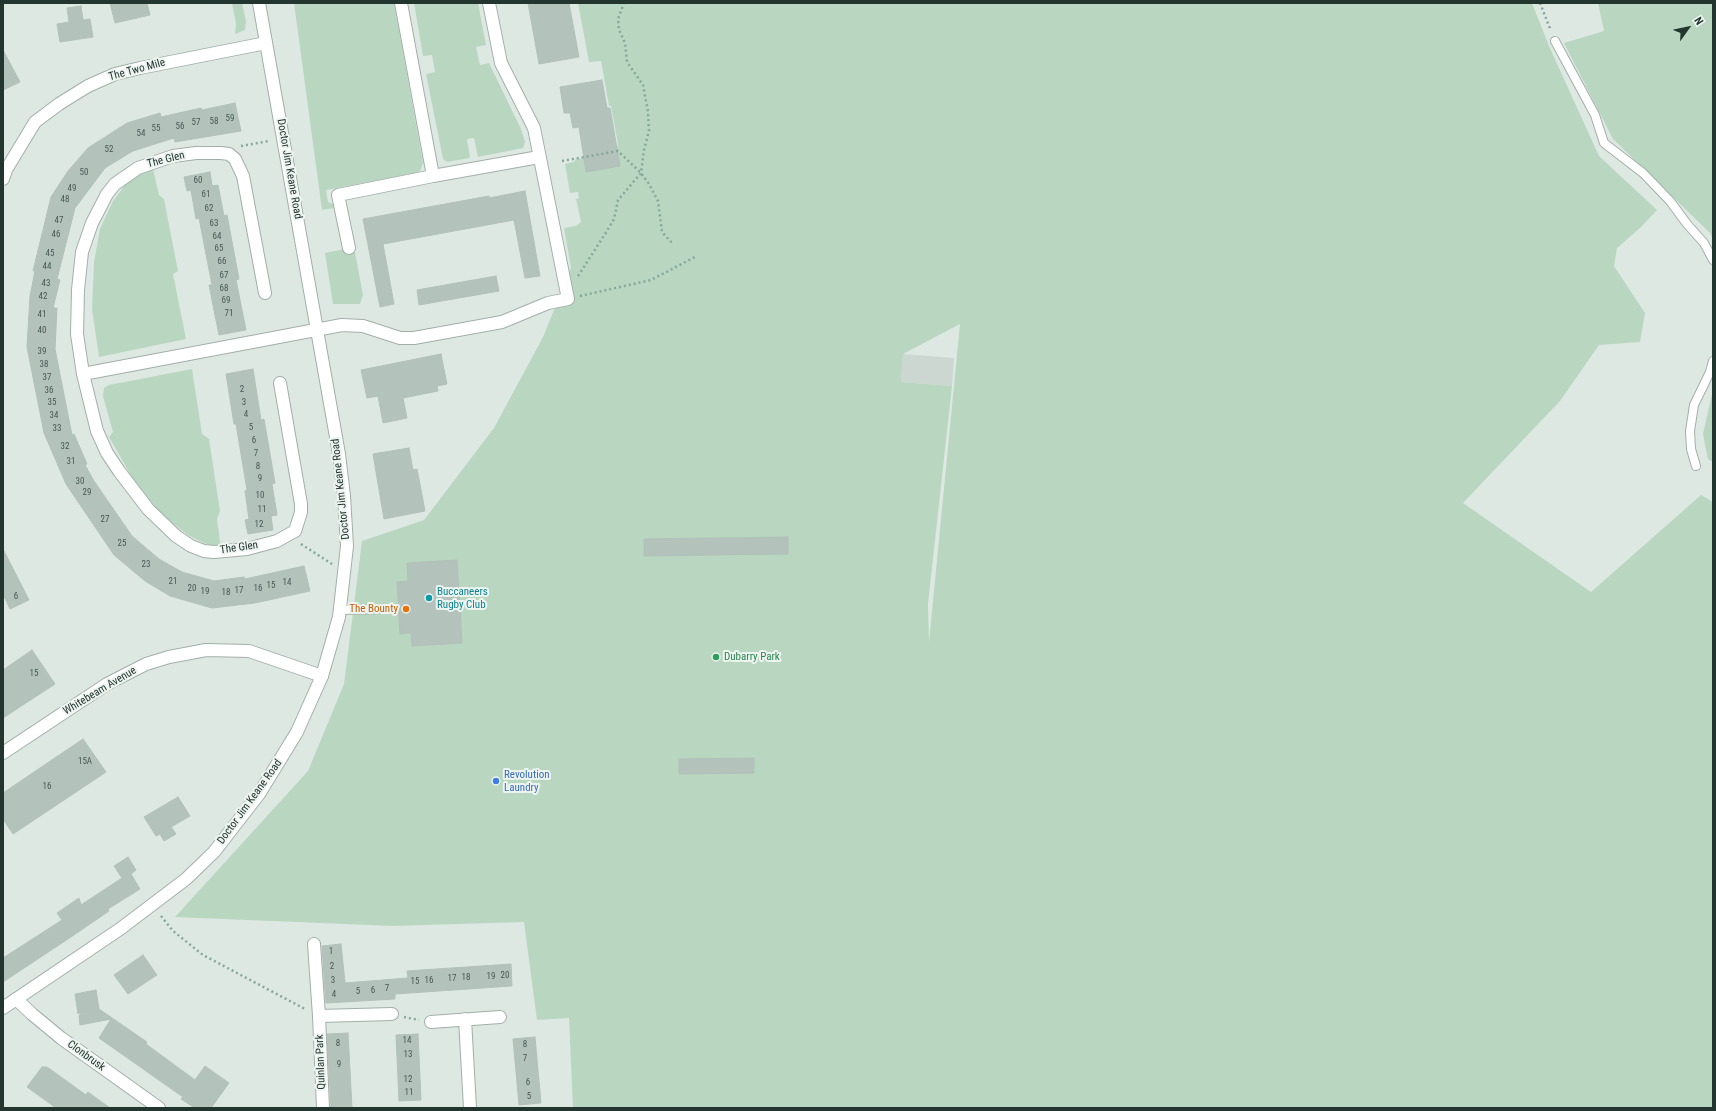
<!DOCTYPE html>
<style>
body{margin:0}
#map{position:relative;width:1716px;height:1111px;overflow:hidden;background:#dee8e3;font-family:"Roboto Condensed",sans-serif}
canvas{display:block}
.frame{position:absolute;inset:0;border:4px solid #22352f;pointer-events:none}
.north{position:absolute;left:1668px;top:8px;width:40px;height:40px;-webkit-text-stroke:3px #eef5f1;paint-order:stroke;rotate:57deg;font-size:11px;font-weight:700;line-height:16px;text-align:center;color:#22352f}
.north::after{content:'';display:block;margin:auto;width:14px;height:18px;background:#22352f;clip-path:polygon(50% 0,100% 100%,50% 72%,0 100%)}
</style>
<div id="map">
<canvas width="1716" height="1111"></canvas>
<div class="frame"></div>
<div class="north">N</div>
</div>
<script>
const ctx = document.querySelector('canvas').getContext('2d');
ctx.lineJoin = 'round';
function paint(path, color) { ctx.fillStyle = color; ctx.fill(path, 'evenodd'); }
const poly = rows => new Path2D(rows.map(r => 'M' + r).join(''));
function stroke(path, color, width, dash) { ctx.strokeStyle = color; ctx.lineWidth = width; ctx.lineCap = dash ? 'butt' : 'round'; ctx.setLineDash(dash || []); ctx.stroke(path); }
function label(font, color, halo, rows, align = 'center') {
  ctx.font = font + ' "Roboto Condensed",sans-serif'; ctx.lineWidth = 4; ctx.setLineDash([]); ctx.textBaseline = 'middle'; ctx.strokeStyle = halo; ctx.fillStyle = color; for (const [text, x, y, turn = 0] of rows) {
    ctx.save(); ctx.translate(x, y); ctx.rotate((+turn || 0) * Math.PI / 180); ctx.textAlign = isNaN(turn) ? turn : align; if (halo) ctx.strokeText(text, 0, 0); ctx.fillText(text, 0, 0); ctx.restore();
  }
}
paint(poly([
 [903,354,954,358,952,386,901,382]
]), '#cdd7d2');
paint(poly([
 [232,3,242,3,246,21,245,30,235,34,236,24],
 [294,3,394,3,423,163,420,171,415,173,326,190,328,202,333,204,334,208,322,210],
 [414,3,478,3,486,45,476,47,480,65,489,63,521,129,525,142,523,148,478,157,474,138,467,139,470,158,447,162,443,159,426,74,435,72,432,55,423,56],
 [578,3,1532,3,1549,46,1599,156,1657,210,1640,228,1617,248,1614,266,1645,313,1640,342,1599,345,1560,401,1463,503,1591,592,1701,495,1713,502,1713,1108,573,1108,569,1018,537,1020,524,922,393,926,175,917,308,771,344,684,362,541,424,520,494,428,543,337,571,268,564,228,576,226,581,222,576,199,579,198,578,192,570,193,565,164,574,162,576,159,615,153,618,144,611,106,609,106,601,61,589,62],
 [960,324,929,642,928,604,952,386,901,382,903,354],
 [1598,3,1713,3,1713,239,1710,233,1613,139,1564,43,1604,31],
 [153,169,159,195,164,199,178,271,173,274,186,339,99,357,92,309,94,262,100,229,113,201,126,184,139,175],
 [354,247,363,295,360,304,333,304,325,253],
 [192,369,202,434,209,439,220,511,217,519,221,549,204,543,188,535,162,515,133,479,109,437,113,432,103,396,104,388,109,385],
 [1713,390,1713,462,1708,459,1703,434]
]), '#b9d7c0');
const building = poly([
 [110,3,147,3,150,15,115,23,110,3],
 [528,3,569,3,579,57,539,64,528,3],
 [81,6,83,20,90,19,93,37,60,42,57,24,69,22,67,8,81,6],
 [3,50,20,82,3,90,3,50],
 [602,80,607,108,610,108,620,166,586,172,579,127,573,128,570,113,564,113,560,87,602,80],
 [235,103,241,131,175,142,174,138,133,151,105,168,75,208,57,279,60,280,53,308,57,308,55,349,72,435,74,434,87,464,85,465,94,481,132,536,159,559,182,572,214,581,244,577,245,579,304,566,310,591,255,603,212,608,170,596,145,581,114,555,66,484,44,433,27,347,30,296,35,271,33,271,51,197,68,171,88,148,127,123,160,113,161,117,201,108,202,110,235,103],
 [210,172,212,186,218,185,224,216,227,215,239,279,236,280,246,330,219,335,209,285,212,285,199,218,196,219,191,190,187,191,184,177,210,172],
 [525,191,540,276,525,278,514,220,383,244,394,304,380,307,363,219,489,196,489,198,525,191],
 [496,276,499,291,419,305,417,290,496,276],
 [441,354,447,384,437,386,438,391,403,398,407,418,383,423,378,396,367,398,361,370,441,354],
 [253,369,261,420,264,419,275,483,272,484,277,515,271,516,273,530,248,534,245,520,249,519,245,491,247,490,236,424,234,424,226,374,253,369],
 [409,448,413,470,417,469,425,511,384,519,373,454,409,448],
 [788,537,788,554,644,556,644,539,788,537],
 [3,549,29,600,10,609,3,594,3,549],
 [457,560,462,643,412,646,411,633,400,634,397,582,408,581,407,563,457,560],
 [32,650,55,684,3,718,3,670,32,650],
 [83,739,106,772,13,834,3,819,3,793,83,739],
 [754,758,754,773,679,774,679,759,754,758],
 [178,797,190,816,171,827,176,834,164,841,160,834,156,836,144,817,178,797],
 [128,857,136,870,131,874,140,889,108,909,109,911,68,939,3,982,3,958,62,920,57,913,79,898,81,905,122,878,114,866,128,857],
 [341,944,345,983,408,978,407,971,511,964,512,986,395,994,395,999,326,1003,322,946,341,944],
 [143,955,157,975,128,994,114,975,143,955],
 [96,990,99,1009,147,1042,146,1044,195,1080,205,1066,229,1083,211,1108,195,1108,181,1099,183,1097,99,1038,111,1019,80,1025,79,1016,82,1012,78,1014,75,994,96,990],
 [348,1033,352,1108,331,1108,327,1034,348,1033],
 [418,1034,421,1100,399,1101,396,1035,418,1034],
 [535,1037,541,1103,519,1105,513,1039,535,1037],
 [42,1067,47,1067,86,1095,88,1092,110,1108,56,1108,27,1087,42,1067]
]);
paint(building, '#b4c2bc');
stroke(building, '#b2c0ba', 1);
const service = poly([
 [1555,41,1595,115,1604,143,1643,173,1670,201,1687,224,1704,243,1713,260],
 [1696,466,1691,449,1690,431,1694,405,1710,372,1713,361],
 [340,610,381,609]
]);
const minor = poly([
 [401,3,433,176,539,157],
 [3,179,6,170,35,122,59,104,88,86,115,74,140,68,266,43],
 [349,248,338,195,433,176],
 [265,293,243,176,235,159,229,154,221,153,196,153,173,156,138,168,115,184,107,194,92,223,82,252,78,290,77,334,83,374,97,431,107,453,119,471,148,509,176,536,191,546,204,551,214,552,247,549,277,541,295,531,297,525,301,512,301,504,280,383],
 [83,374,342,325,363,326,400,338,414,338,502,322,548,303,568,299,534,128,501,63,489,3],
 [3,753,107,684,146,664,169,657,206,650,249,651,322,676],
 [314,944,319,1016,323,1108],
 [16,999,32,1014,61,1038,159,1108],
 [319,1016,392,1014],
 [465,1019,470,1108],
 [431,1022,500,1017]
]);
const tertiary = poly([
 [3,1008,120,929,186,879,214,852,259,794,297,732,322,676,339,617,347,546,344,496,339,454,259,3]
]);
stroke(service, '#a2afa9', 10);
stroke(minor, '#a2afa9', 14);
stroke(tertiary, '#a2afa9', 14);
stroke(poly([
 [1540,3,1551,31],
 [241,146,269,141],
 [562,161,618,151,641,173,649,184,658,201,662,232,673,244],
 [578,276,607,231,614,219,618,200,641,173,644,150,649,131,648,112,643,85,627,62,625,43,619,30,618,19,624,3],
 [580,296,651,280,695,257],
 [301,544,332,564],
 [161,916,173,931,203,955,305,1009],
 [404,1017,419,1020]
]), '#83a79a', 2.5, [2, 3]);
stroke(service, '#fff', 8);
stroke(minor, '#fff', 12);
stroke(tertiary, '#fff', 12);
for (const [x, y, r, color] of [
 [429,598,4,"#0f9aa8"],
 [406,609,4,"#e8710a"],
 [716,657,4,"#2e9e5b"],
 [496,781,4,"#3f7fe0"]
]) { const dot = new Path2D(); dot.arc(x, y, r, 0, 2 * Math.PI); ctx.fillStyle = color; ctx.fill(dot); stroke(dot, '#eef5f1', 1.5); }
label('9px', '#465852', null, [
 ["59",230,119],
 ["58",214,122],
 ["57",196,123],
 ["56",180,127],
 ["55",156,129],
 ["54",141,134],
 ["52",109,150],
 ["50",84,173],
 ["60",198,181],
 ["49",72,189],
 ["61",206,195],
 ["48",65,200],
 ["62",209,209],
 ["47",59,221],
 ["63",214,224],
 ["46",56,235],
 ["64",217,237],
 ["65",219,249],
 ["45",50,254],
 ["66",222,262],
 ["44",47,267],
 ["67",224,276],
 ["43",46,284],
 ["68",224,289],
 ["42",43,297],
 ["69",226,301],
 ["71",229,314],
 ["41",42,315],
 ["40",42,331],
 ["39",42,352],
 ["38",44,365],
 ["37",47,378],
 ["2",242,390],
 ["36",49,391],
 ["35",52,403],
 ["3",244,403],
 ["4",246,415],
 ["34",54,416],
 ["5",251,428],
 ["33",57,429],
 ["6",254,441],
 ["32",65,447],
 ["7",256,454],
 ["31",71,462],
 ["8",258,467],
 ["9",260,479],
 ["30",80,482],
 ["29",87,493],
 ["10",260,496],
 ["11",262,510],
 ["27",105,520],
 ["12",259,525],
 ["25",122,544],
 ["23",146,565],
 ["21",173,582],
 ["14",287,583],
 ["15",271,586],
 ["20",192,589],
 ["16",258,589],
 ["17",239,591],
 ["19",205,592],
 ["18",226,593],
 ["6",16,597],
 ["15",34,674],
 ["15A",85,762],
 ["16",47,787],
 ["1",331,952],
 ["2",332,967],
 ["20",505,976],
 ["19",491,977],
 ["18",466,978],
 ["17",452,979],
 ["3",333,981],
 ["16",429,981],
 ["15",415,982],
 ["7",387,989],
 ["6",373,991],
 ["5",358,992],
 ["4",334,995],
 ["14",407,1041],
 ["8",338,1044],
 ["8",525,1045],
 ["13",408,1055],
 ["7",525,1059],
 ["9",339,1065],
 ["12",408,1080],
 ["6",528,1083],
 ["11",409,1093],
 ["5",529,1097]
]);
label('11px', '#22352f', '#eef5f1', [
 ["The Two Mile",137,70,-15],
 ["The Glen",166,160,-14],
 ["Doctor Jim Keane Road",289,169,80],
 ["Doctor Jim Keane Road",341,489,-96],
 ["The Glen",239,548,-8],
 ["Whitebeam Avenue",100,691,-31],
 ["Doctor Jim Keane Road",250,802,-54],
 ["Clonbrusk",86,1056,36],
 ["Quinlan Park",321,1062,-92]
]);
label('11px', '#0d838f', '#eef5f1', [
 ["Buccaneers",437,592],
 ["Rugby Club",437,605]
], 'left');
label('11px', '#c56008', '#eef5f1', [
 ["The Bounty",398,609]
], 'right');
label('11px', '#27864d', '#eef5f1', [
 ["Dubarry Park",724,657]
], 'left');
label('11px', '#366cbe', '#eef5f1', [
 ["Revolution",504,775],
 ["Laundry",504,788]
], 'left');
</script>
